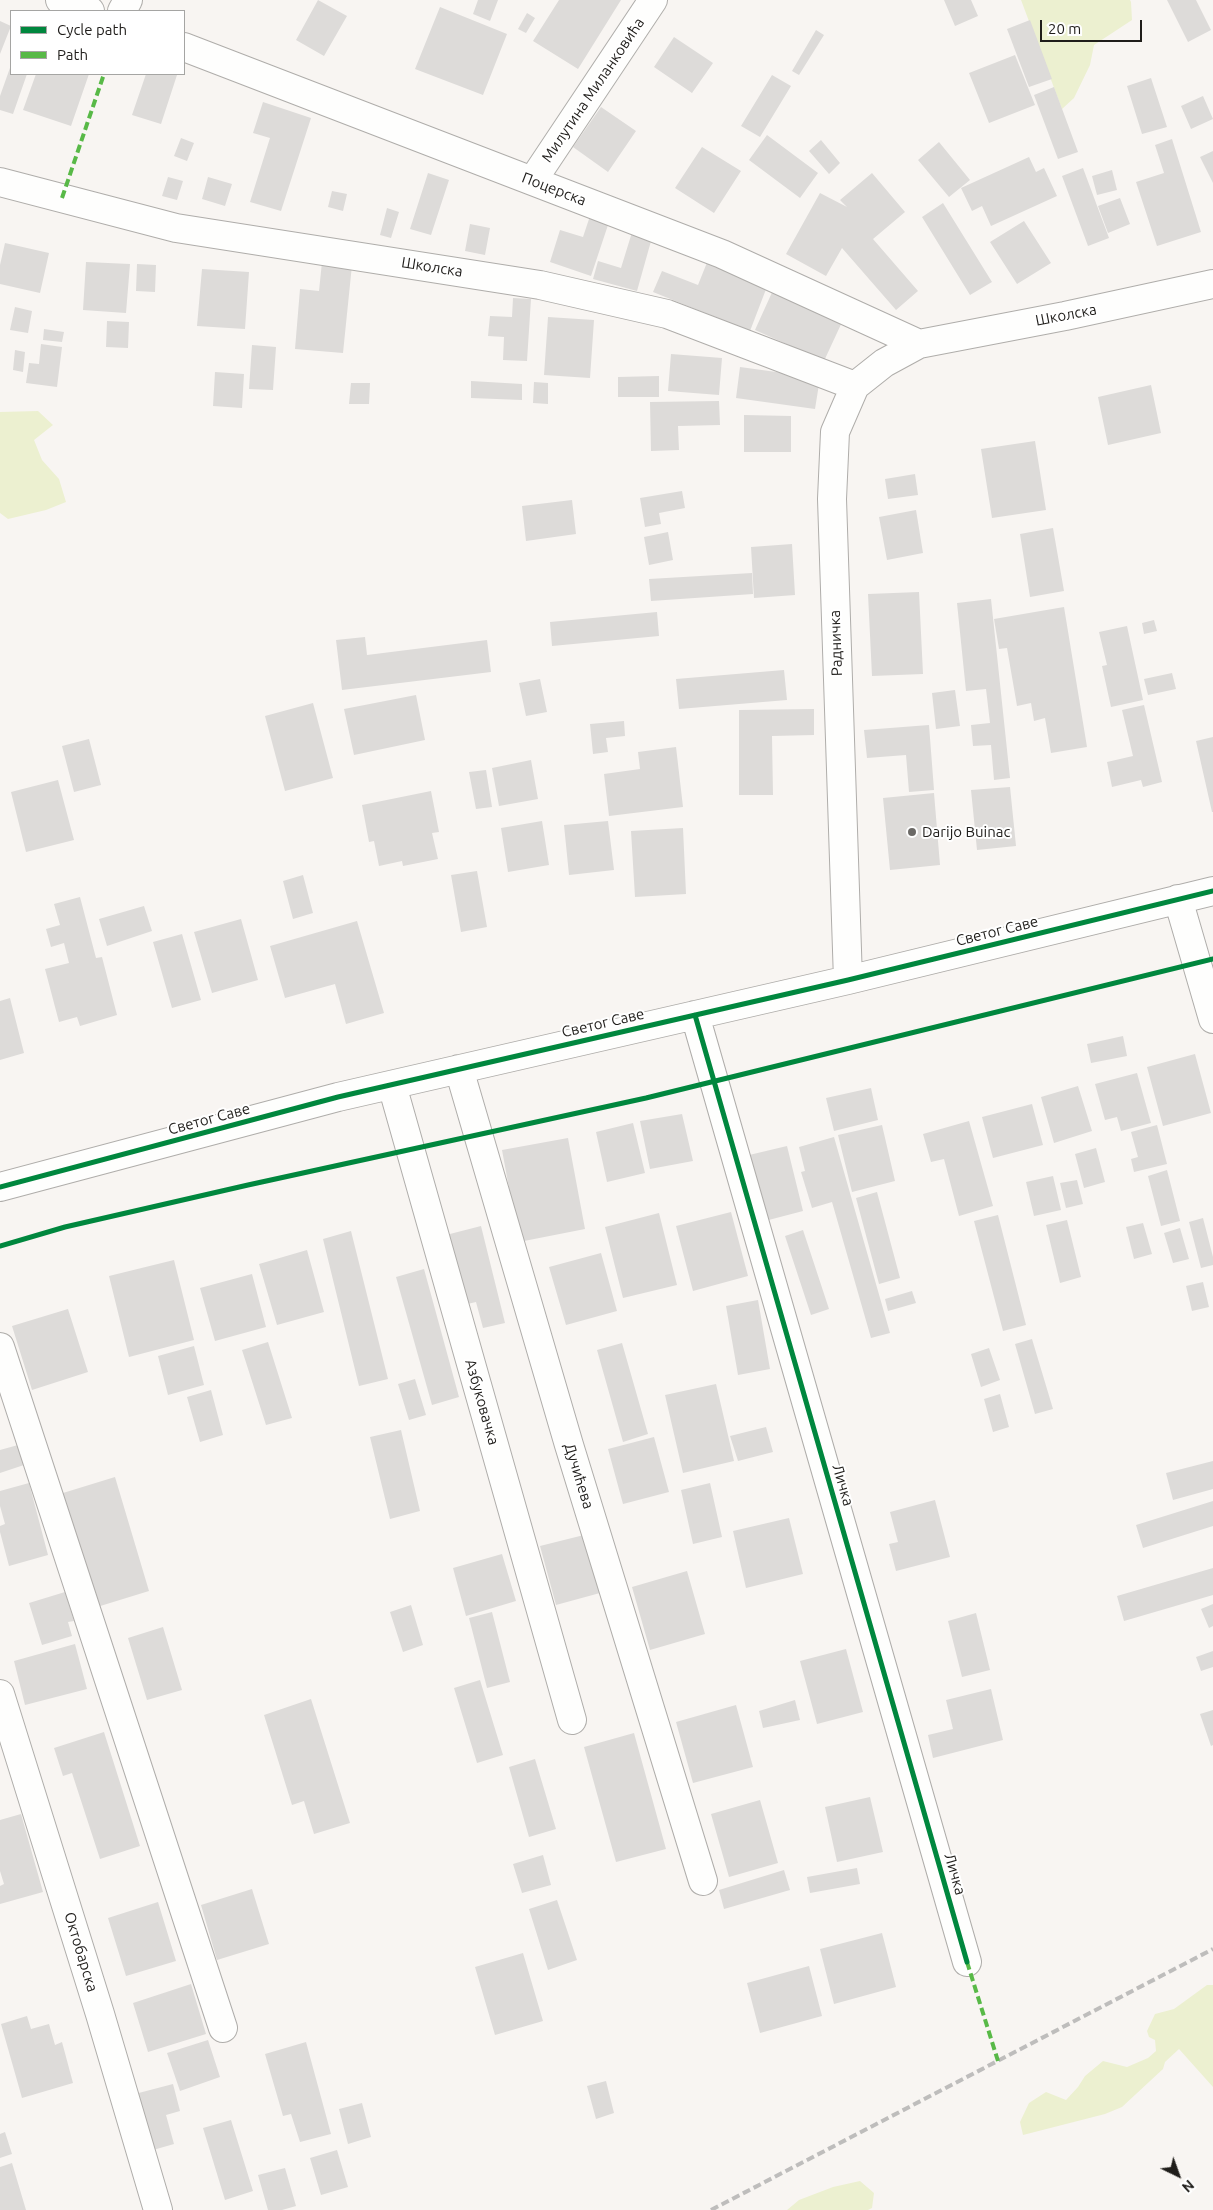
<!DOCTYPE html>
<meta charset="utf-8">
<style>
body{margin:0}
#map{position:relative;width:1213px;height:2210px;overflow:hidden;background:#f8f5f2;font-family:Ubuntu,sans-serif}
canvas{display:block}
.legend{position:absolute;left:10px;top:10px;width:175px;height:65px;box-sizing:border-box;background:#fff;border:1px solid #a5a5a3;margin:0;padding:6px 9px;list-style:none;font-size:15px;color:#1f1d1a}
.legend li{display:flex;align-items:center;gap:10px;height:25px}
.legend b{width:25px;border:1px solid #a5a5a3}
.north{position:absolute;left:1153px;top:2150px;width:50px;height:50px;-webkit-text-stroke:4px #fff;paint-order:stroke;rotate:138deg;font-size:14px;font-weight:700;line-height:20px;text-align:center;color:#1f1d1a}
.north::after{content:'';display:block;margin:auto;width:18px;height:22px;background:#1f1d1a;clip-path:polygon(50% 0,100% 100%,50% 72%,0 100%)}
.scale{position:absolute;left:1040px;top:20px;width:102px;height:22px;box-sizing:border-box;border:2px solid #1f1d1a;border-top:0;padding-left:6px;font-size:15px;line-height:18px;white-space:nowrap;color:#1f1d1a;-webkit-text-stroke:4px #fff;paint-order:stroke}
</style>
<div id="map">
<canvas width="1213" height="2210"></canvas>
<ul class="legend">
<li><b style="height:6px;background:#00873e"></b>Cycle path</li>
<li><b style="height:6px;background:#58b947"></b>Path</li>
</ul>
<div class="north">N</div>
<div class="scale">20 m</div>
</div>
<script>
const ctx = document.querySelector('canvas').getContext('2d');
ctx.lineJoin = 'round';
function paint(path, color) { ctx.fillStyle = color; ctx.fill(path, 'evenodd'); }
const poly = rows => new Path2D(rows.map(r => 'M' + r).join(''));
function stroke(path, color, width, dash) { ctx.strokeStyle = color; ctx.lineWidth = width; ctx.lineCap = dash ? 'butt' : 'round'; ctx.setLineDash(dash || []); ctx.stroke(path); }
function label(font, color, halo, rows, align = 'center') {
  ctx.font = font + ' Ubuntu,sans-serif'; ctx.lineWidth = 4; ctx.setLineDash([]); ctx.textBaseline = 'middle'; ctx.strokeStyle = halo; ctx.fillStyle = color; for (const [text, x, y, turn = 0] of rows) {
    ctx.save(); ctx.translate(x, y); ctx.rotate((+turn || 0) * Math.PI / 180); ctx.textAlign = isNaN(turn) ? turn : align; if (halo) ctx.strokeText(text, 0, 0); ctx.fillText(text, 0, 0); ctx.restore();
  }
}
paint(poly([
 [1021,0,1130,0,1131,2,1132,20,1094,45,1090,65,1074,98,1062,109],
 [38,411,53,425,34,440,42,460,59,479,66,502,46,510,8,519,0,513,0,412],
 [1207,1985,1213,1985,1213,2087,1179,2049,1165,2062,1163,2069,1122,2107,1105,2114,1023,2135,1020,2122,1029,2103,1046,2092,1066,2100,1078,2087,1085,2076,1103,2061,1127,2067,1148,2058,1156,2051,1155,2040,1149,2037,1147,2031,1155,2014,1174,2009],
 [860,2181,874,2193,872,2208,868,2210,787,2210,799,2200,833,2187]
]), '#ecf0d0');
paint(poly([
 [318,0,347,16,324,56,296,40],
 [478,0,498,0,490,21,473,14],
 [559,0,621,0,578,69,533,41],
 [944,0,971,0,978,16,955,26],
 [1167,0,1196,0,1211,30,1188,42],
 [440,7,507,34,483,95,415,69],
 [527,13,535,18,526,33,518,29],
 [1030,20,1052,79,1029,87,1007,29],
 [0,21,11,26,0,54],
 [816,30,824,35,799,75,792,71],
 [674,37,713,63,692,93,654,67],
 [1015,55,1035,105,989,123,969,73],
 [11,65,11,74,27,74,13,114,0,110,0,96],
 [36,74,89,74,71,126,23,110],
 [146,74,177,75,161,124,132,115],
 [772,75,791,86,760,137,741,126],
 [1151,78,1167,127,1142,134,1127,86],
 [1054,87,1078,152,1058,159,1034,95],
 [1203,96,1213,119,1191,129,1181,106],
 [263,102,311,118,281,211,250,202,270,138,253,133],
 [601,107,636,131,608,172,573,147],
 [767,135,818,173,800,198,749,160],
 [181,138,194,143,187,161,174,156],
 [1172,139,1201,232,1157,246,1136,182,1164,173,1155,145],
 [821,140,840,163,829,174,809,151],
 [939,142,970,180,949,197,918,160],
 [702,147,741,171,714,213,675,188],
 [1213,151,1213,183,1200,157],
 [1029,157,1036,172,1044,168,1057,196,991,226,982,206,972,211,961,188],
 [1083,168,1109,238,1088,246,1062,176],
 [1112,170,1117,190,1097,195,1092,176],
 [428,173,449,180,431,235,410,229],
 [872,173,905,212,873,239,918,291,896,310,842,248,826,276,786,254,820,193,847,207,840,200],
 [168,177,183,181,177,200,162,196],
 [208,177,232,184,225,206,202,199],
 [332,191,347,194,343,211,328,207],
 [1120,198,1130,224,1108,233,1098,206],
 [943,203,992,282,970,295,922,217],
 [387,208,399,212,391,238,380,235],
 [590,216,609,222,591,276,550,262,560,230,583,237],
 [1024,221,1051,263,1017,284,990,242],
 [470,224,490,228,485,255,465,251],
 [633,229,653,234,637,291,593,279,598,261,621,268],
 [5,243,49,253,40,293,0,284,0,265],
 [708,260,768,284,750,331,653,292,662,271,698,285],
 [86,262,130,264,126,313,83,310],
 [322,262,352,265,343,353,295,349,300,289,319,291],
 [137,264,156,265,155,292,136,291],
 [202,269,249,272,245,329,197,326],
 [774,288,843,320,824,361,755,330],
 [513,298,531,299,527,361,503,360,504,337,488,336,490,316,512,317],
 [15,307,32,311,28,333,10,330],
 [548,317,594,320,590,378,544,375],
 [107,321,129,322,128,348,106,347],
 [44,329,64,332,62,342,43,340],
 [41,344,62,347,57,387,26,383,29,363,39,364],
 [252,345,276,347,273,390,249,389],
 [15,350,25,352,23,372,13,370],
 [671,354,722,358,719,395,668,391],
 [740,367,820,378,815,409,736,398],
 [215,372,244,374,242,408,213,406],
 [659,376,659,397,618,397,618,377],
 [471,381,522,384,522,400,471,398],
 [534,382,548,383,548,404,533,403],
 [351,383,370,383,369,404,349,404],
 [1151,385,1161,433,1108,445,1098,397],
 [719,401,720,425,678,426,679,450,651,451,650,402],
 [744,415,791,416,791,452,744,452],
 [1035,441,1046,510,992,518,981,449],
 [915,474,918,495,888,499,885,479],
 [682,491,685,508,659,513,661,524,645,527,640,498],
 [572,500,576,534,526,541,522,506],
 [916,510,923,553,887,560,879,517],
 [1053,528,1064,591,1030,597,1020,534],
 [668,532,673,560,649,565,644,537],
 [792,544,795,595,754,598,751,547],
 [752,573,753,594,651,601,649,579],
 [919,592,923,674,872,676,868,594],
 [991,599,1010,778,994,780,991,745,973,746,971,725,990,723,986,689,966,691,957,603],
 [1064,607,1087,747,1051,753,1045,718,1034,721,1031,703,1017,706,1007,648,999,649,994,619],
 [657,612,659,636,552,646,550,622],
 [1154,620,1157,631,1144,634,1142,623],
 [1127,626,1143,700,1111,707,1102,666,1107,665,1099,632],
 [365,637,367,655,487,640,491,672,342,690,336,640],
 [784,670,787,700,679,709,676,679],
 [1172,673,1176,689,1148,695,1144,679],
 [540,679,547,712,526,716,519,683],
 [955,690,960,726,936,729,932,693],
 [416,695,425,740,354,755,344,709],
 [313,703,333,778,285,791,265,716],
 [1144,705,1162,782,1143,787,1141,780,1112,787,1107,762,1133,756,1122,710],
 [814,709,814,735,772,736,773,795,739,795,739,710],
 [624,721,625,736,606,738,608,752,593,754,590,724],
 [929,725,934,790,909,792,906,755,867,758,864,730],
 [1213,737,1213,812,1212,812,1196,741],
 [89,739,101,785,74,792,62,746],
 [676,747,683,807,609,816,604,774,640,769,638,752],
 [531,760,538,799,499,806,492,768],
 [486,770,492,807,476,809,469,772],
 [58,780,74,840,26,852,11,792],
 [1010,787,1016,846,977,850,971,790],
 [431,791,439,832,432,833,438,859,403,866,402,861,379,866,374,841,369,842,362,805],
 [934,793,940,865,890,870,883,798],
 [542,821,549,865,508,872,501,828],
 [608,821,614,870,569,875,564,825],
 [683,828,686,894,635,897,631,831],
 [477,871,487,927,461,932,451,875],
 [303,875,313,913,293,919,283,881],
 [80,897,96,958,102,957,117,1015,80,1026,77,1017,59,1022,45,969,69,963,64,943,51,947,46,929,60,925,54,904],
 [144,906,152,931,107,946,99,919],
 [241,919,258,980,212,993,194,932],
 [357,921,384,1013,346,1024,335,984,285,998,270,946],
 [182,934,201,1000,172,1008,153,942],
 [10,998,24,1053,0,1060,0,1001],
 [1123,1036,1127,1056,1091,1063,1087,1044],
 [1195,1054,1211,1113,1163,1126,1147,1067],
 [1137,1073,1151,1123,1121,1131,1117,1117,1105,1120,1095,1084],
 [1078,1086,1092,1131,1054,1143,1041,1097],
 [871,1088,878,1120,834,1131,826,1098],
 [1032,1104,1043,1145,993,1158,982,1117],
 [682,1114,693,1161,650,1169,640,1121],
 [969,1121,993,1206,959,1216,944,1159,931,1162,923,1134],
 [633,1123,645,1173,607,1182,596,1132],
 [882,1125,895,1181,852,1192,838,1135],
 [1157,1125,1167,1164,1134,1172,1131,1159,1138,1157,1131,1132],
 [834,1137,890,1333,871,1338,832,1202,812,1208,801,1172,805,1171,799,1147],
 [568,1138,585,1229,519,1242,502,1150],
 [787,1146,803,1211,761,1222,745,1156],
 [1096,1148,1105,1182,1084,1188,1075,1154],
 [1167,1170,1180,1221,1161,1226,1148,1176],
 [1053,1176,1061,1210,1034,1216,1026,1182],
 [1077,1180,1083,1204,1066,1208,1060,1183],
 [877,1192,900,1278,879,1284,856,1198],
 [731,1212,748,1276,693,1291,676,1226],
 [659,1213,677,1285,623,1298,605,1227],
 [998,1215,1026,1325,1003,1331,974,1221],
 [1203,1218,1213,1257,1213,1265,1201,1268,1189,1222],
 [1067,1220,1081,1277,1060,1283,1046,1225],
 [1143,1223,1152,1254,1134,1259,1126,1227],
 [481,1226,505,1323,483,1328,476,1302,463,1305,446,1235],
 [1180,1228,1189,1259,1173,1263,1164,1233],
 [803,1230,829,1309,811,1315,785,1236],
 [351,1231,388,1379,359,1386,323,1239],
 [307,1250,324,1312,277,1325,259,1264],
 [601,1253,617,1311,566,1325,549,1267],
 [174,1260,194,1340,129,1357,109,1276],
 [424,1269,459,1397,432,1405,396,1277],
 [252,1274,266,1327,215,1341,200,1288],
 [1203,1282,1209,1307,1192,1311,1186,1286],
 [912,1291,916,1303,888,1311,885,1299],
 [758,1300,770,1369,738,1375,726,1306],
 [68,1309,88,1372,32,1390,12,1326],
 [1032,1339,1053,1409,1035,1414,1015,1344],
 [268,1342,292,1418,266,1425,242,1350],
 [622,1343,648,1434,623,1442,597,1350],
 [194,1346,204,1385,168,1395,158,1356],
 [989,1348,1000,1380,981,1387,971,1354],
 [415,1379,426,1415,409,1420,398,1384],
 [716,1384,734,1461,683,1473,665,1395],
 [211,1390,223,1435,200,1442,187,1397],
 [1000,1394,1009,1427,993,1432,984,1399],
 [766,1427,773,1452,738,1461,730,1436],
 [401,1430,420,1511,390,1519,370,1437],
 [654,1437,669,1492,623,1504,608,1449],
 [18,1445,24,1465,0,1473,0,1450],
 [1213,1461,1213,1489,1173,1500,1166,1473],
 [115,1477,149,1591,97,1607,63,1493],
 [29,1483,48,1555,9,1566,0,1532,0,1526,5,1524,0,1506,0,1491],
 [710,1483,722,1537,693,1544,681,1490],
 [935,1500,950,1557,896,1571,889,1544,898,1542,890,1512],
 [1213,1501,1213,1526,1143,1548,1136,1525],
 [789,1518,803,1574,746,1588,733,1531],
 [584,1535,600,1593,556,1605,540,1546],
 [502,1554,516,1601,466,1616,453,1568],
 [1213,1568,1213,1595,1124,1621,1117,1596],
 [687,1571,705,1634,650,1650,632,1587],
 [65,1592,74,1621,68,1622,72,1636,42,1645,29,1603],
 [1213,1604,1213,1626,1209,1628,1201,1609],
 [411,1605,423,1645,403,1652,390,1612],
 [492,1612,510,1682,487,1688,469,1618],
 [976,1613,990,1670,962,1677,948,1621],
 [163,1627,182,1690,147,1700,128,1638],
 [75,1644,87,1689,25,1705,14,1661],
 [846,1649,863,1712,817,1724,800,1661],
 [1213,1651,1213,1667,1201,1671,1196,1657],
 [480,1680,503,1755,477,1763,454,1688],
 [991,1689,1003,1740,933,1758,928,1735,953,1729,946,1700],
 [311,1699,350,1823,314,1834,304,1801,292,1805,264,1715],
 [795,1700,800,1720,763,1728,759,1711],
 [736,1705,753,1767,693,1783,676,1722],
 [1213,1710,1213,1745,1211,1746,1200,1714],
 [104,1732,140,1846,100,1859,72,1773,63,1776,54,1748],
 [634,1733,666,1849,616,1862,584,1747],
 [535,1759,556,1829,529,1837,509,1767],
 [870,1797,883,1852,837,1862,825,1807],
 [760,1800,778,1863,729,1877,711,1814],
 [21,1814,43,1892,0,1904,0,1886,4,1884,0,1871,0,1820],
 [543,1855,551,1885,522,1893,513,1864],
 [857,1868,860,1884,810,1893,807,1877],
 [784,1870,790,1890,724,1909,719,1890],
 [252,1889,269,1944,217,1960,201,1905],
 [557,1900,577,1960,548,1970,529,1909],
 [158,1902,176,1961,126,1976,108,1918],
 [882,1933,896,1987,834,2004,820,1949],
 [523,1953,543,2021,495,2035,475,1967],
 [809,1966,822,2016,760,2033,747,1983],
 [191,1984,206,2034,148,2052,133,2003],
 [27,2016,31,2029,49,2024,55,2045,62,2042,73,2083,22,2098,1,2024],
 [208,2040,220,2077,180,2091,167,2053],
 [306,2042,331,2134,300,2142,291,2114,283,2116,265,2054],
 [606,2081,614,2113,596,2119,587,2086],
 [173,2084,180,2111,166,2115,174,2144,146,2152,131,2095],
 [362,2103,371,2137,348,2144,339,2109],
 [231,2120,253,2191,225,2200,203,2128],
 [5,2132,12,2154,0,2158,0,2134],
 [337,2150,348,2187,321,2195,310,2158],
 [12,2163,26,2210,0,2210,0,2167],
 [285,2168,296,2206,282,2210,268,2210,258,2175]
]), '#dddbd9');
const minor = poly([
 [60,0,90,11],
 [122,11,128,0],
 [184,47,722,254,919,344],
 [533,180,653,0],
 [0,182,176,228,540,285,667,314,855,386],
 [1178,899,1213,1019],
 [848,980,832,499,835,432,855,386,884,363,919,344,1065,316,1213,284],
 [695,1015,967,1962],
 [459,1069,569,1445,703,1881],
 [392,1085,572,1720],
 [0,1187,338,1097,848,980,1213,891],
 [0,1347,223,2028],
 [0,1694,100,2014,158,2210]
]);
stroke(minor, '#afadaa', 30);
stroke(minor, '#fefefd', 28);
stroke(poly([
 [711,2210,1213,1949]
]), '#bebdbc', 4, [8, 4]);
stroke(poly([
 [62,198,104,74],
 [967,1962,998,2061]
]), '#58b947', 4, [8, 4]);
stroke(poly([
 [695,1015,967,1962],
 [0,1187,338,1097,848,980,1213,891],
 [0,1246,65,1227,248,1185,646,1098,1213,959]
]), '#00873e', 5);
for (const [x, y, r, color] of [
 [912,832,5,"#6b6966"]
]) { const dot = new Path2D(); dot.arc(x, y, r, 0, 2 * Math.PI); ctx.fillStyle = color; ctx.fill(dot); stroke(dot, '#fff', 2); }
label('15px', '#1f1d1a', '#fff', [
 ["Милутина Миланковића",593,90,-56],
 ["Поцерска",554,189,21],
 ["Школска",432,267,9],
 ["Школска",1066,315,-11],
 ["Радничка",836,643,-92],
 ["Светог Саве",997,931,-14],
 ["Светог Саве",603,1023,-13],
 ["Светог Саве",209,1119,-15],
 ["Азбуковачка",482,1402,74],
 ["Дучићева",579,1476,73],
 ["Личка",843,1485,74],
 ["Личка",955,1874,74],
 ["Октобарска",81,1952,73]
]);
label('15px', '#1f1d1a', '#fff', [
 ["Darijo Buinac",922,832]
], 'left');
</script>
